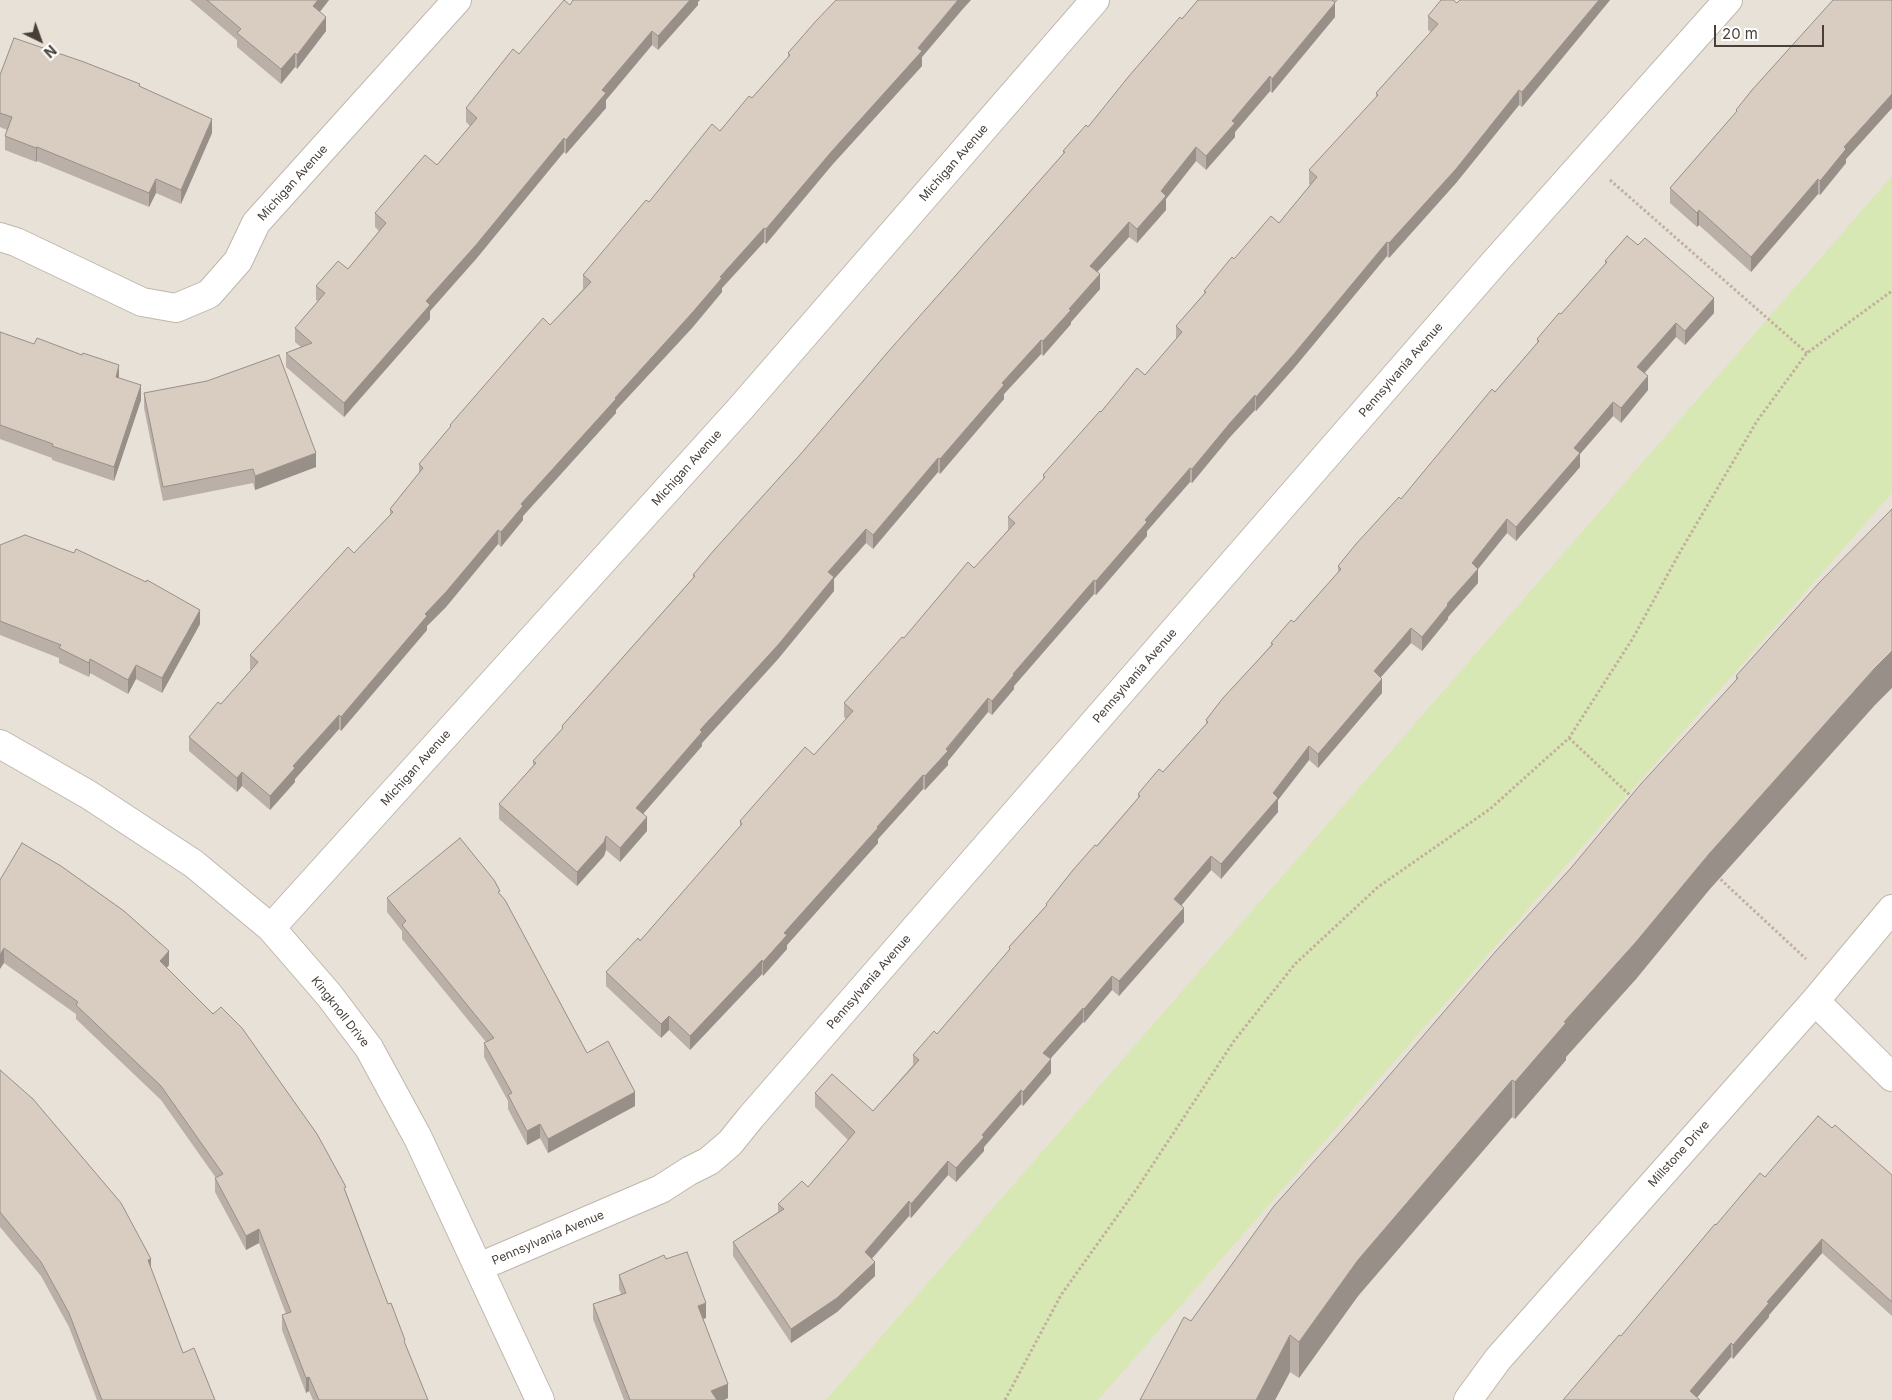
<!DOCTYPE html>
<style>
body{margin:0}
#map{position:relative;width:1892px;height:1400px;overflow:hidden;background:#f4f0ea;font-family:Inter,sans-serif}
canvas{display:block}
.north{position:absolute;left:15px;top:15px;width:50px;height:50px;-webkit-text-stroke:4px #fff;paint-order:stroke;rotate:138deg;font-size:14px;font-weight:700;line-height:20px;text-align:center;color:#483f38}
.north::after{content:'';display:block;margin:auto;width:18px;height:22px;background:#483f38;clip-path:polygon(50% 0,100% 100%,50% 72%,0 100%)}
.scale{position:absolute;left:1714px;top:25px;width:110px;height:22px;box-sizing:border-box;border:2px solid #483f38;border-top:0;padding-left:6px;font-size:15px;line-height:18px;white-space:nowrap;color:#483f38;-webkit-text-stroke:4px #fff;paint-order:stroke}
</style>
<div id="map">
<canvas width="1892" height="1400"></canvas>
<div class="north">N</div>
<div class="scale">20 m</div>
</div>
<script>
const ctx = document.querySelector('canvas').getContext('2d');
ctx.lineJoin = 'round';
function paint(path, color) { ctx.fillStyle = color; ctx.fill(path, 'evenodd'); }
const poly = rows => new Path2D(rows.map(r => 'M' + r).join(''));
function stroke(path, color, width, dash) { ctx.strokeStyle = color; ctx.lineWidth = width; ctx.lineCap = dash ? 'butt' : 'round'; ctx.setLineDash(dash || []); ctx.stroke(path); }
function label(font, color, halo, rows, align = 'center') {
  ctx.font = font + ' Inter,sans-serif'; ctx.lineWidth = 4; ctx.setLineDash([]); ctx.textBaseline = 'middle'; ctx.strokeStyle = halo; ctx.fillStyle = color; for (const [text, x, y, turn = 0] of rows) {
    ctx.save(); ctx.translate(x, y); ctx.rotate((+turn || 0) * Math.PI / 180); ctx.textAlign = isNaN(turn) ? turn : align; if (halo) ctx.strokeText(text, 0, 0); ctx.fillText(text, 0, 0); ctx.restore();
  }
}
paint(poly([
 [0,0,1892,0,1892,1400,0,1400]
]), '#e8e1d8');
paint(poly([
 [1892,176,1892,493,1098,1400,826,1400]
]), '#d8e8b4');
const minor = poly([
 [0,237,16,242,142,302,176,308,209,294,238,261,256,223,457,0],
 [0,744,89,795,194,864,271,928,329,995,369,1048,418,1138,540,1400],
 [271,928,740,409,1095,0],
 [1815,1001,1892,1077],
 [479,1267,661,1189,689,1171,709,1161,730,1143,751,1117,1493,264,1728,0],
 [1468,1400,1498,1359,1815,1001,1892,909]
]);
stroke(minor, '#c0b6ac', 30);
stroke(poly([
 [1610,180,1807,353],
 [1569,738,1634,799],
 [1717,876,1806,959],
 [1005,1400,1061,1295,1138,1187,1234,1041,1295,964,1378,887,1490,809,1569,738,1633,638,1680,552,1757,421,1807,353,1892,291]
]), '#c2af9e', 3, [2.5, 2.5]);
stroke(minor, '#fff', 28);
paint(poly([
 [190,0,329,0,320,12,326,31,297,69,295,67,281,84,237,47,237,40],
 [1198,0,1338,0,1335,3,1335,17,1272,93,1270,91,1235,132,1235,137,1206,170,1196,161,1166,199,1166,210,1137,243,1129,237,1097,272,1100,289,1071,322,1071,324,1043,356,1041,354,1004,394,1004,399,940,474,938,472,873,549,866,543,834,579,834,591,778,659,702,743,702,746,643,814,647,831,620,862,606,850,604,856,577,886,499,819,499,804,533,766,533,761,562,729,562,726,693,578,693,575,799,456,1063,154,1063,151,1088,127],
 [1610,0,1522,107,1519,105,1456,183,1389,258,1387,256,1294,368,1256,411,1255,410,1230,437,1192,483,1190,482,1147,531,1147,536,1096,595,1094,594,1014,686,1014,689,992,715,988,712,948,761,948,765,925,790,923,789,878,839,878,843,787,945,787,949,763,976,762,974,690,1050,669,1030,661,1038,606,986,606,972,640,941,740,827,740,821,814,755,846,719,844,717,844,703,904,638,974,568,1008,530,1008,517,1043,480,1043,475,1101,412,1145,375,1176,339,1176,326,1204,294,1204,291,1234,259,1279,223,1310,185,1309,184,1309,170,1376,98,1376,93,1431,32,1428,30,1428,16,1457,3],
 [1892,0,1892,108,1846,159,1846,163,1820,195,1818,194,1751,272,1699,225,1697,227,1670,203,1670,188,1736,113,1736,110],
 [698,2,698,5,658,50,652,45,606,100,606,108,566,154,564,152,476,259,430,311,430,319,344,417,286,367,286,353,301,347,295,342,295,328,318,301,316,300,316,286,348,269,379,231,375,227,375,213,437,165,470,126,466,122,466,108,519,54,570,5],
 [961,11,922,57,922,66,832,165,766,244,764,242,722,288,722,292,692,328,616,410,616,413,523,516,523,520,501,547,498,544,446,607,427,626,427,630,341,731,339,729,295,779,295,782,270,810,242,786,237,792,189,751,189,737,221,704,251,670,250,669,250,655,354,553,390,515,390,509,419,473,419,464,450,428,450,425,550,325,583,289,583,275,649,202,752,98,788,57,788,53],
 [0,75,140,87,212,133,181,204,156,193,149,207,37,161,36,162,5,150,5,136,7,130,0,127],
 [1605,261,1714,313,1685,345,1676,337,1645,373,1648,390,1621,423,1613,416,1580,454,1580,467,1516,541,1507,533,1478,569,1478,583,1448,617,1448,619,1422,651,1411,643,1381,677,1382,693,1318,768,1309,760,1278,800,1278,812,1221,879,1211,870,1181,906,1184,922,1119,996,1112,990,1084,1023,1083,1022,1050,1059,1051,1073,1023,1106,1021,1104,984,1147,984,1151,956,1182,948,1175,911,1218,909,1216,872,1259,875,1276,837,1312,791,1343,733,1256,733,1242,778,1212,778,1204,808,1187,848,1140,815,1107,815,1093,873,1111,913,1065,913,1055,937,1034,1009,951,1009,947,1046,906,1046,904,1138,798,1138,794,1163,772,1206,724,1206,720,1271,645,1271,643,1294,622,1338,573,1338,566,1401,499,1495,392,1537,343,1537,339,1561,314,1605,264],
 [0,332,119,378,141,400,114,481,52,460,52,458,0,439],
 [144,393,316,467,255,490,253,483,163,501,144,408],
 [0,545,200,624,162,693,136,679,128,694,90,673,89,677,59,663,59,658,0,635],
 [1736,676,1874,706,1709,890,1636,979,1566,1057,1566,1060,1515,1119,1512,1117,1358,1296,1299,1378,1290,1372,1275,1400,1140,1400,1191,1321,1351,1120,1736,680],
 [0,880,169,965,166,968,346,1192,388,1304,428,1400,313,1400,309,1391,306,1393,282,1330,282,1315,286,1314,259,1243,246,1250,215,1192,215,1178,216,1178,161,1100,76,1019,76,1014,4,963],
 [500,894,587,1053,635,1106,548,1153,540,1138,527,1145,508,1109,508,1101,484,1057,484,1043,486,1042,402,939,402,931,387,912,387,898],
 [0,1070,151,1268,183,1353,215,1400,97,1400,69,1327,41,1276,0,1227],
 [1832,1128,1892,1175,1892,1316,1822,1253,1769,1315,1769,1317,1733,1359,1731,1357,1697,1397,1621,1336,1716,1225,1765,1177],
 [666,1259,706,1318,703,1319,728,1398,724,1400,624,1400,593,1319,593,1304,621,1294,619,1289,619,1275]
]), '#bbb0a7');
paint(poly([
 [318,0,329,0,313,20,313,6],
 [690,0,700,0,698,2,698,5,658,50,658,36],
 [958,0,971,0,961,11,922,57,922,66,832,165,766,244,766,229],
 [1599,0,1610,0,1522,107,1522,92],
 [1335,3,1335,17,1272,93,1272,79],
 [326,17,326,31,297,69,297,55],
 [652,31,652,45,606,100,606,108,566,154,566,140,602,90],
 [295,53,295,67,281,84,281,69],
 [1270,76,1270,91,1235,132,1235,137,1206,170,1206,156,1232,121],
 [1519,90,1519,105,1456,183,1389,258,1389,243],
 [1892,94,1892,108,1846,159,1846,163,1820,195,1820,181,1844,147],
 [212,119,212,133,181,204,181,190],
 [564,138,564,152,476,259,430,311,430,319,344,417,344,403,426,301],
 [37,147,37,161,36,162,36,148],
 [1196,147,1196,161,1166,199,1166,210,1137,243,1137,229,1161,191],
 [156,179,156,193,149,207,149,193],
 [1818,179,1818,194,1751,272,1751,257],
 [1699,210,1699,225,1697,227,1697,213],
 [1129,222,1129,237,1090,280,1090,266],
 [764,228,764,242,722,288,722,292,692,328,616,410,616,413,523,516,523,520,501,547,501,532,521,504,720,277],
 [1387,242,1387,256,1294,368,1256,411,1256,397],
 [1100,274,1100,289,1071,322,1071,324,1043,356,1043,341,1069,309],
 [1714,298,1714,313,1685,345,1685,331],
 [1676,323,1676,337,1637,381,1637,367],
 [1041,340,1041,354,1004,394,1004,399,940,474,940,459,1002,383],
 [119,365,119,379,116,377],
 [1648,376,1648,390,1621,423,1621,408],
 [141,385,141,400,114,481,114,467],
 [1255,395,1255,410,1230,437,1192,483,1192,469,1230,423],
 [1613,402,1613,416,1580,454,1580,467,1516,541,1516,527,1574,448],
 [316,453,316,467,255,490,255,476],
 [938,458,938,472,873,549,873,535],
 [1190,468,1190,482,1147,531,1147,536,1096,595,1096,581,1145,520],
 [1507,519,1507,533,1478,569,1478,583,1448,617,1448,619,1422,651,1422,637,1447,604,1472,563],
 [866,529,866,543,834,579,834,591,778,659,702,743,702,746,636,822,636,808,700,730,828,572],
 [498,530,498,544,446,607,427,626,427,630,341,731,341,717,425,614],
 [1094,580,1094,594,1014,686,1014,689,992,715,992,701,1013,674],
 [200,610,200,624,162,693,162,678],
 [1411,628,1411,643,1374,685,1374,671],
 [1892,651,1892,688,1874,706,1709,890,1636,979,1566,1057,1566,1060,1515,1119,1515,1082,1564,1022,1709,854,1874,669],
 [90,659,90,673,89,677,89,663],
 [136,665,136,679,128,694,128,680],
 [1382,679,1382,693,1318,768,1318,754],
 [988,698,988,712,948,761,948,765,925,790,925,776],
 [339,715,339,729,295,779,295,782,270,810,270,796,293,766],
 [1309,746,1309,760,1278,800,1278,812,1221,879,1221,864,1273,793],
 [242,772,242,786,237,792,237,778],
 [923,775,923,789,878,839,878,843,787,945,787,949,763,976,763,962,784,933,877,827],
 [647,817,647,831,620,862,620,848],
 [606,836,606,850,604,856,577,886,577,872],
 [1211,856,1211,870,1174,914,1174,899],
 [1184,908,1184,922,1119,996,1119,981],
 [4,948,4,963,0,969,0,955],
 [169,951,169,965,160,976,160,961],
 [762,960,762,974,690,1050,690,1036],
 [1112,976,1112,990,1084,1023,1084,1009],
 [1083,1008,1083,1022,1043,1067,1043,1053],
 [669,1016,669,1030,661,1038,661,1024],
 [1051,1059,1051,1073,1023,1106,1023,1092],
 [1512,1080,1512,1117,1358,1296,1299,1378,1299,1342,1358,1260],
 [1021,1090,1021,1104,984,1147,984,1151,956,1182,956,1168,982,1135],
 [635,1092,635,1106,548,1153,548,1139],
 [540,1124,540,1138,527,1145,527,1131],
 [948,1161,948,1175,911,1218,911,1204],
 [909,1201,909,1216,865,1266,865,1252],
 [259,1229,259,1243,246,1250,246,1236],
 [1822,1239,1822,1253,1769,1315,1769,1317,1733,1359,1733,1345,1767,1302],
 [151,1259,151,1273,148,1260],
 [875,1262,875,1276,837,1312,791,1343,791,1329],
 [706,1303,706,1318,698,1321,698,1306],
 [1290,1335,1290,1372,1275,1400,1256,1400],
 [1731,1343,1731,1357,1695,1400,1690,1391],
 [309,1377,309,1391,306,1393,306,1378],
 [728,1384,728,1398,724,1400,711,1400,711,1391]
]), '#989088');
const building = poly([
 [207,0,318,0,313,6,326,17,297,55,295,53,281,69,237,33,241,29,207,0],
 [564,0,570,5,573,0,690,0,658,36,652,31,602,90,606,93,566,140,564,138,476,245,426,301,430,305,344,403,286,353,312,343,295,328,325,293,316,286,338,261,348,269,386,223,375,213,425,155,437,165,477,118,466,108,513,49,519,54,564,0],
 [836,0,958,0,918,48,922,51,832,151,766,229,764,228,720,277,722,278,692,313,615,398,616,399,521,504,523,506,501,532,498,530,446,592,425,614,427,616,341,717,339,715,293,766,295,768,270,796,242,772,237,778,189,737,218,702,221,704,258,662,250,655,348,547,354,553,393,512,390,509,423,468,419,464,451,426,450,425,543,318,550,325,591,282,583,275,646,200,649,202,712,124,720,131,749,96,752,98,790,55,788,53,815,22,836,0],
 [1198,0,1332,0,1335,3,1272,79,1270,76,1232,121,1235,123,1206,156,1196,147,1161,191,1166,196,1137,229,1129,222,1090,266,1100,274,1069,309,1071,310,1043,341,1041,340,1002,383,1004,385,940,459,938,458,873,535,866,529,828,572,834,577,778,645,700,730,702,732,636,808,647,817,620,848,606,836,604,842,577,872,499,804,536,763,533,761,563,728,562,726,695,576,693,575,715,549,799,456,887,353,1065,152,1063,151,1086,125,1088,127,1129,76,1180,17,1182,19,1198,0],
 [1441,0,1453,0,1457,3,1460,0,1599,0,1522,92,1519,90,1456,169,1389,243,1387,242,1294,354,1256,397,1255,395,1230,423,1192,469,1190,468,1145,520,1147,522,1096,581,1094,580,1013,674,1014,675,992,701,988,698,946,749,948,751,925,776,923,775,877,827,878,828,784,933,787,935,763,962,762,960,690,1036,669,1016,661,1024,606,972,638,938,640,941,742,824,740,821,805,747,814,755,853,711,844,703,902,637,904,638,968,562,974,568,1015,523,1008,517,1045,477,1043,475,1100,411,1101,412,1137,368,1145,375,1182,332,1176,326,1206,292,1204,291,1232,257,1234,259,1271,216,1279,223,1317,177,1309,170,1378,95,1376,93,1438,24,1428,16,1441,0],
 [1833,0,1892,0,1892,94,1844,147,1846,149,1820,181,1818,179,1751,257,1699,210,1697,213,1670,188,1737,111,1736,110,1752,90,1833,0],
 [14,38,84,62,140,84,139,86,212,119,181,190,156,179,149,193,37,147,36,148,5,136,12,117,0,113,0,75,14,38],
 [1627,236,1638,245,1645,238,1714,298,1685,331,1676,323,1637,367,1648,376,1621,408,1613,402,1574,448,1580,453,1516,527,1507,519,1472,563,1478,569,1447,604,1448,605,1422,637,1411,628,1374,671,1382,679,1318,754,1309,746,1273,793,1278,798,1221,864,1211,856,1174,899,1184,908,1119,981,1112,976,1084,1009,1083,1008,1043,1053,1051,1059,1023,1092,1021,1090,982,1135,984,1137,956,1168,948,1161,911,1204,909,1201,865,1252,875,1262,837,1298,791,1329,733,1242,784,1209,778,1204,802,1181,808,1187,855,1132,815,1093,832,1074,873,1111,919,1060,913,1055,934,1031,937,1034,1010,949,1009,947,1047,905,1046,904,1073,870,1095,845,1097,846,1140,796,1138,794,1159,769,1163,772,1208,722,1206,720,1223,698,1273,644,1271,643,1291,620,1294,622,1341,569,1338,566,1356,544,1399,497,1401,499,1492,389,1495,392,1539,341,1537,339,1559,313,1561,314,1607,262,1605,261,1627,236],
 [0,332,34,344,37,338,82,355,83,353,119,365,116,377,141,385,114,467,52,446,53,444,0,425,0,332],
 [279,355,316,453,255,476,253,469,163,487,144,393,207,381,279,355],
 [1892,509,1892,651,1874,669,1709,854,1636,942,1564,1022,1566,1023,1515,1082,1512,1080,1358,1260,1299,1342,1290,1335,1256,1400,1140,1400,1184,1317,1191,1321,1274,1206,1351,1120,1496,951,1571,868,1640,785,1738,678,1736,676,1819,583,1892,509],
 [25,535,74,553,76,549,146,582,147,580,200,610,162,678,136,665,128,680,90,659,89,663,59,648,61,645,0,621,0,545,25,535],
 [460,838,494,880,500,891,498,892,505,900,587,1053,608,1041,635,1092,548,1139,540,1124,527,1131,508,1095,512,1093,484,1043,494,1038,402,925,406,921,387,898,460,838],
 [22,843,61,866,124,911,169,951,160,961,213,1014,221,1007,242,1028,317,1134,346,1187,344,1188,388,1304,391,1303,405,1340,404,1341,428,1400,319,1400,309,1377,306,1378,282,1315,291,1312,259,1229,246,1236,215,1178,223,1174,161,1086,76,1005,78,1002,4,948,0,955,0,880,22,843],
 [0,1070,33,1099,121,1203,151,1259,148,1260,183,1353,194,1348,215,1400,102,1400,69,1313,41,1262,0,1212,0,1070],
 [1818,1116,1832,1128,1835,1125,1892,1175,1892,1302,1822,1239,1767,1302,1769,1303,1733,1345,1731,1343,1690,1391,1700,1400,1563,1400,1619,1335,1621,1336,1715,1224,1716,1225,1760,1173,1765,1177,1818,1116],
 [687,1252,706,1303,698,1306,728,1384,711,1391,717,1400,630,1400,593,1304,626,1293,619,1275,664,1255,666,1259,687,1252]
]);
paint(building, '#d9cdc2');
stroke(building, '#989088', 1);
label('12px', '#483f38', '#fff', [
 ["Michigan Avenue",954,163,-49],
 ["Michigan Avenue",293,183,-48],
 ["Pennsylvania Avenue",1401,370,-49],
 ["Michigan Avenue",687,468,-48],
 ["Pennsylvania Avenue",1135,676,-49],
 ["Michigan Avenue",416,768,-48],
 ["Pennsylvania Avenue",869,982,-49],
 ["Kingknoll Drive",340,1012,52],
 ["Millstone Drive",1679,1154,-48],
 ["Pennsylvania Avenue",548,1238,-23]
]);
</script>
